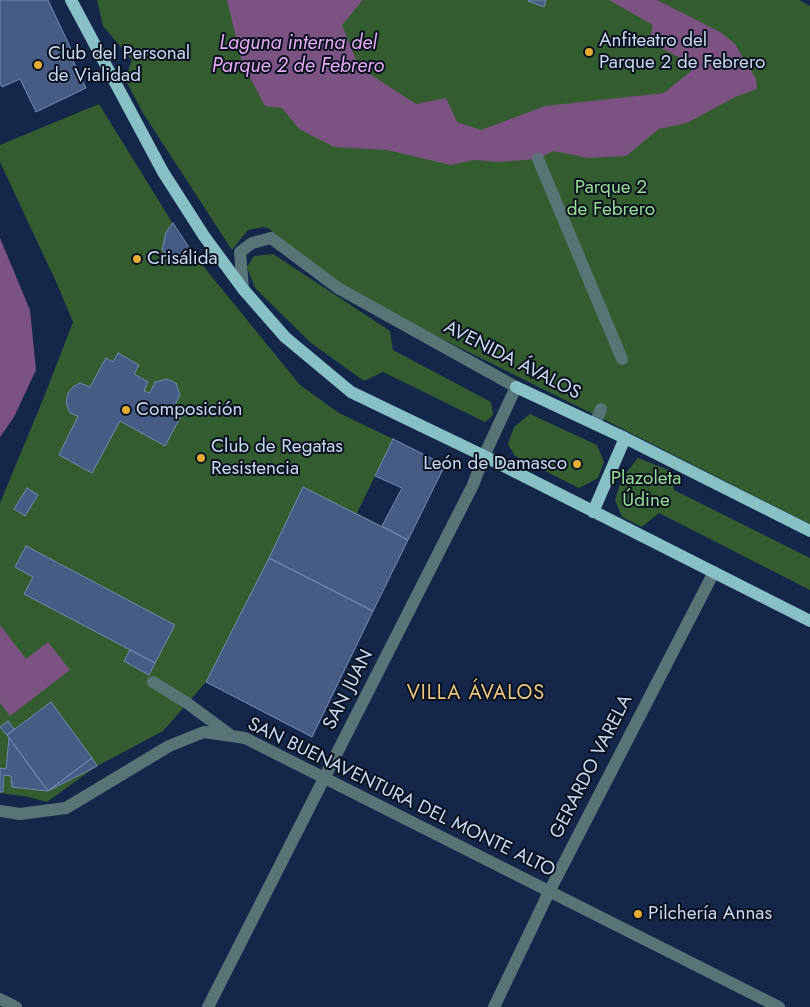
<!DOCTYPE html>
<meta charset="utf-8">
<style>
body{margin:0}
canvas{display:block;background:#14274a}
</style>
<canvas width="810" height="1007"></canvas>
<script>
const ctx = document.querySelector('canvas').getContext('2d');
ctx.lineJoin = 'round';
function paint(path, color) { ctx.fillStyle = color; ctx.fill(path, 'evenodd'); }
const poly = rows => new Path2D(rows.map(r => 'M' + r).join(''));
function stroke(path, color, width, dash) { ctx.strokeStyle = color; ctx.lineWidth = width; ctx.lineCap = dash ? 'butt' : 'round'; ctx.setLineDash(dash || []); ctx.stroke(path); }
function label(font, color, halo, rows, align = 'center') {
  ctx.font = font + ' Jost,sans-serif'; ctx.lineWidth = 4; ctx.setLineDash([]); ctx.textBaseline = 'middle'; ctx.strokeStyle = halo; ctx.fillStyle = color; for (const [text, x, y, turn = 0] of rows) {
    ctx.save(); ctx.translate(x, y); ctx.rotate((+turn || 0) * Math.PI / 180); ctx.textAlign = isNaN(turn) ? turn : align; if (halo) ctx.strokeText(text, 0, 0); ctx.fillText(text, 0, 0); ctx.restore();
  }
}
paint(poly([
 [97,0,799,0,810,6,810,524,597,416,344,290,268,228,263,227,248,230,232,250,143,113,125,79,132,60,103,26],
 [99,104,186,245,300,385,339,413,393,439,357,513,408,540,312,737,206,682,163,731,97,766,47,802,29,797,0,793,0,503,44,397,73,322,58,286,0,162,0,145],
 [273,254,390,331,393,350,491,402,493,415,485,422,383,372,364,381,311,343,255,288,247,267,254,256],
 [530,414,597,445,604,462,598,478,579,488,515,456,508,444,514,427],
 [638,458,671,471,674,490,810,558,810,590,659,513,642,527,622,517,615,500,622,478]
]), '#335d2f');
paint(poly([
 [227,0,363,0,342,25,359,67,416,104,446,98,457,122,481,130,545,106,664,93,696,67,649,41,653,25,609,0,657,0,722,33,735,44,756,79,757,89,735,97,687,123,659,129,626,156,588,158,553,151,538,159,498,162,474,160,451,165,387,150,334,147,299,129,282,108,265,106,242,62],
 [0,238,30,310,36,370,14,417,0,437],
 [0,625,26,659,48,642,70,670,10,716,0,703]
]), '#7b5281');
const building = poly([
 [0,0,48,0,72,51,69,52,86,88,36,112,20,79,2,87,0,84,0,0],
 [529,0,546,0,544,7,528,1,529,0],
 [173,223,192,252,192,257,186,260,184,256,179,258,172,257,162,250,166,232,173,223],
 [118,353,139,365,134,374,148,382,144,391,150,393,155,382,167,379,176,383,180,395,175,405,183,412,165,446,120,421,92,473,59,455,78,416,70,413,66,403,68,393,74,386,80,383,90,387,106,358,113,362,118,353],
 [393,439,445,465,408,540,382,526,402,488,375,476,393,439],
 [303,487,408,540,373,611,269,558,303,487],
 [27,488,38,495,25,516,14,509,27,488],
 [26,546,175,625,155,663,24,594,33,577,15,567,26,546],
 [269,558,373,611,312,737,206,682,269,558],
 [130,650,155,663,149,675,124,661,130,650],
 [51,702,92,758,48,791,7,735,51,702],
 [8,721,14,729,7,735,0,727,8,721],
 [9,738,48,791,12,787,11,776,4,775,3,792,0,792,0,768,6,769,9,738],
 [92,758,97,766,48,791,92,758]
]);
paint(building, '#475c84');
stroke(building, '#738ab4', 1);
stroke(poly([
 [538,159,622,359],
 [595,424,601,409],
 [153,682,187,703,229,734],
 [0,811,20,814,66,808,169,746,204,732,245,738,779,1007],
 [0,999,16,1007],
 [208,1007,473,485,484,456,516,387,338,288,271,238,252,243,240,252,243,289],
 [494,1007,549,892,714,572]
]), '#597476', 12);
stroke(poly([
 [71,0,163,172,204,236,243,289,285,337,351,392,484,456,810,621],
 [516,387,625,438,810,531],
 [593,512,625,438]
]), '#87c0c5', 12);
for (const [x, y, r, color] of [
 [589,52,5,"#e5ad35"],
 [38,65,5,"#e5ad35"],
 [137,259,5,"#e5ad35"],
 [126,410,5,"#e5ad35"],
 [201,458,5,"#e5ad35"],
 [577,464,5,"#e5ad35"],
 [638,914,5,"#e5ad35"]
]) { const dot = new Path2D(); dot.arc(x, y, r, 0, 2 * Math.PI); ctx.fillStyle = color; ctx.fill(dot); stroke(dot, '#081120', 2); }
label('19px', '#c9d6ed', '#081120', [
 ["Anfiteatro del",599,41],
 ["Parque 2 de Febrero",599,63],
 ["Club del Personal",48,54],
 ["de Vialidad",48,76],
 ["Crisálida",147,259],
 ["Composición",136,410],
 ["Club de Regatas",211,447],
 ["Resistencia",211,469],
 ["León de Damasco",567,464,"right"],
 ["Pilchería Annas",648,914]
], 'left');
label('19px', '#99db93', '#081120', [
 ["Parque 2",611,188],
 ["de Febrero",611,210],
 ["Plazoleta",646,479],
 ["Údine",646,501]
]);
label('19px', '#c9d6ed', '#081120', [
 ["AVENIDA ÁVALOS",512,361,27],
 ["SAN JUAN",349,690,-63],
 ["GERARDO VARELA",592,767,-63],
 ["SAN BUENAVENTURA DEL MONTE ALTO",401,798,26]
]);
label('italic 20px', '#e7a9f0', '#081120', [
 ["Laguna interna del",298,44],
 ["Parque 2 de Febrero",298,67]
]);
ctx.letterSpacing = '1px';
label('20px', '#ecc57e', '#081120', [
 ["VILLA ÁVALOS",476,694]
]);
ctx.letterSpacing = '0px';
</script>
